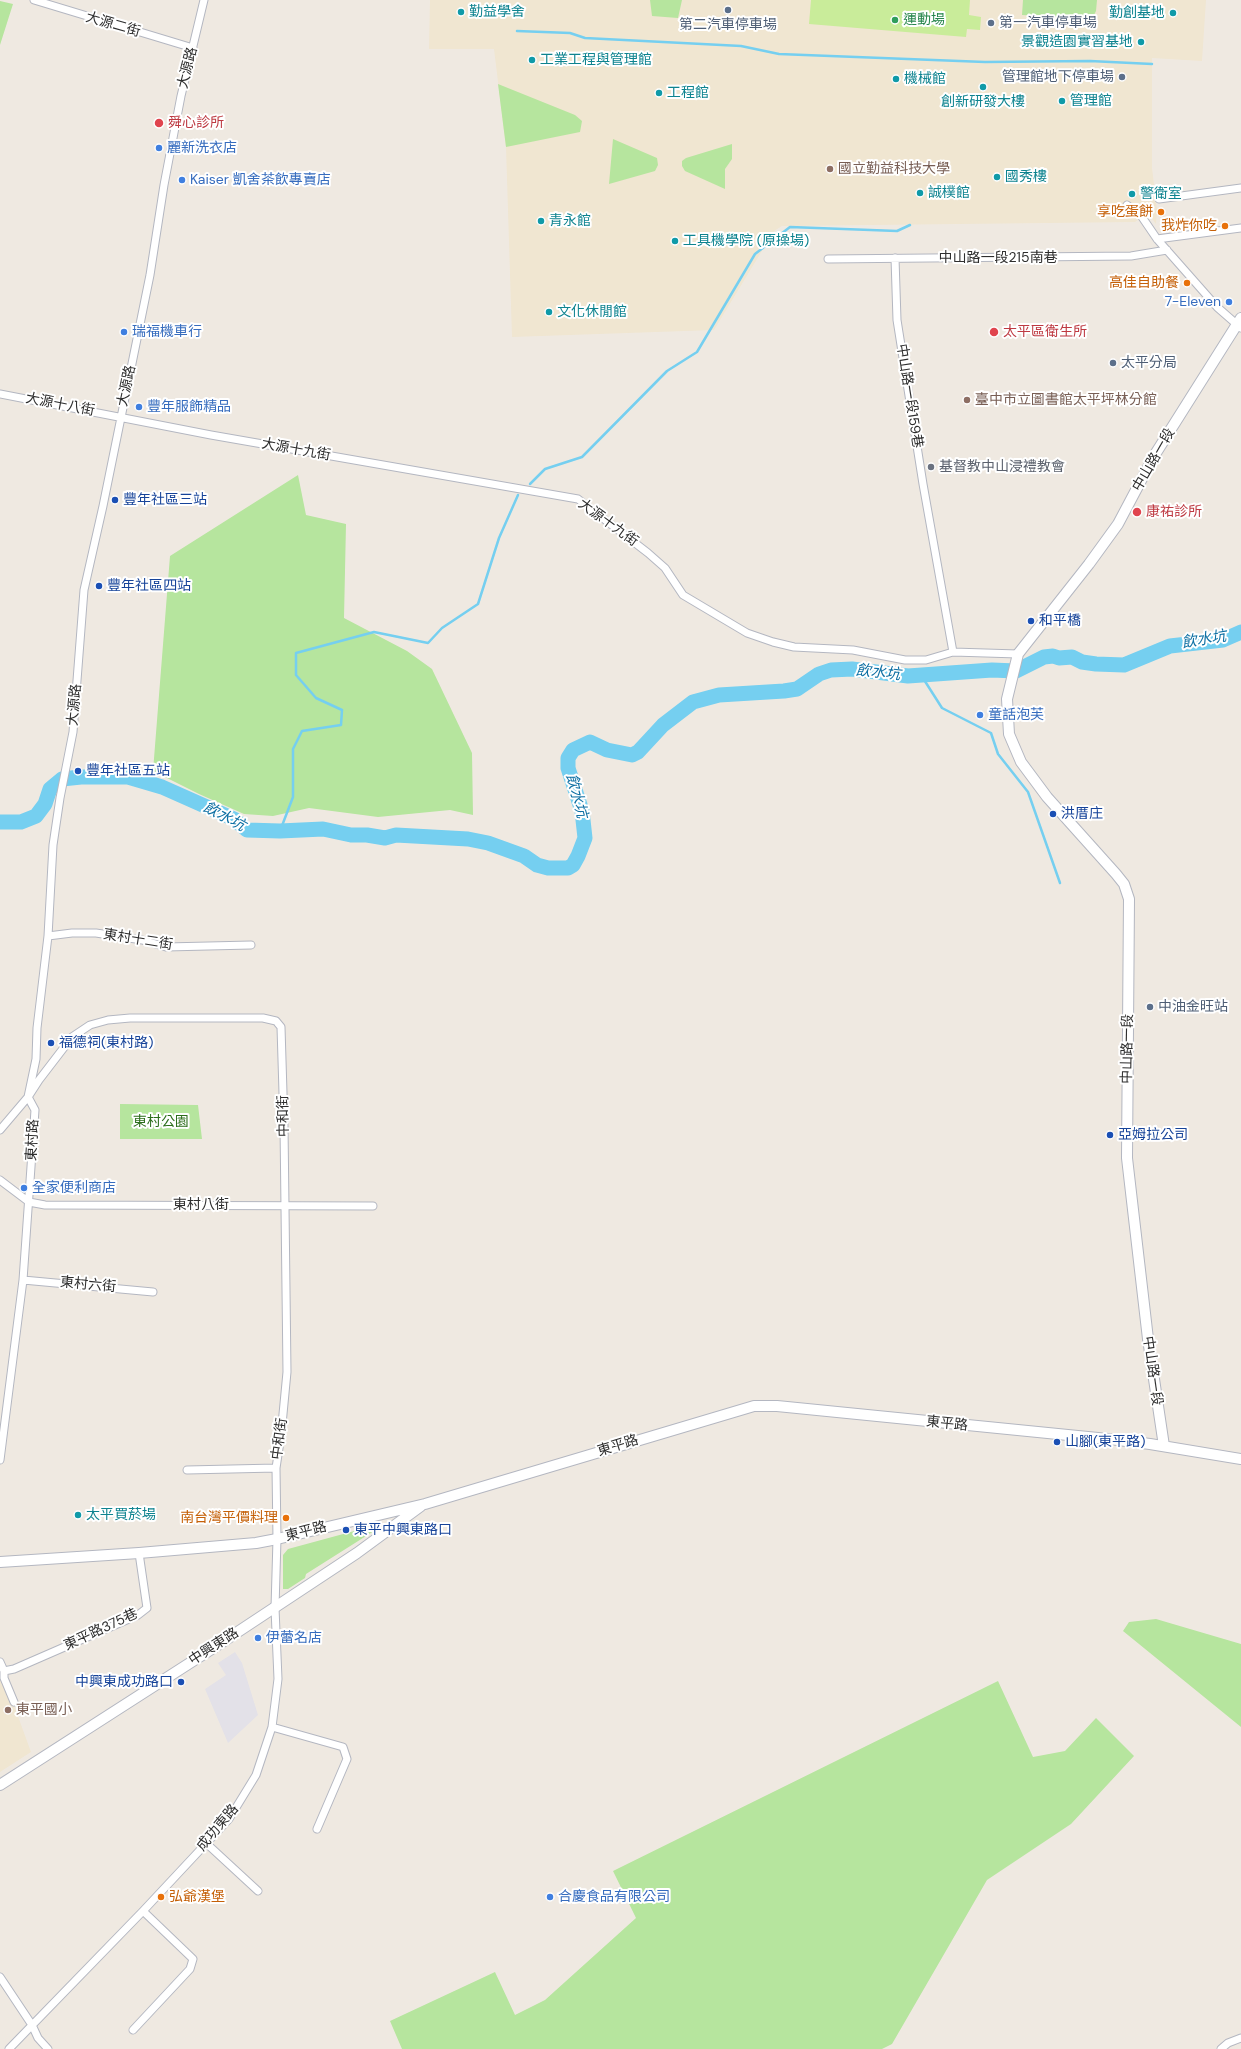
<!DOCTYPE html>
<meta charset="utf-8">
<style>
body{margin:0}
canvas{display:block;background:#efe9e1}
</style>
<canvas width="1241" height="2049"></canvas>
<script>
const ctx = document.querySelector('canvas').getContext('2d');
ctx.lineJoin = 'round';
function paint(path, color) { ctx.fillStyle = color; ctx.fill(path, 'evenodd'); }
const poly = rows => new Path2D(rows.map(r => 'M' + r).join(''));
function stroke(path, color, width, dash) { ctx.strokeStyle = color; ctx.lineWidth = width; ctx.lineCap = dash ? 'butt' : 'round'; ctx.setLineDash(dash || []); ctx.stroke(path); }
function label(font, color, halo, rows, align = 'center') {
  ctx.font = font + ' "DM Sans","Noto Sans TC",sans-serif'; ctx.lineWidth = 4; ctx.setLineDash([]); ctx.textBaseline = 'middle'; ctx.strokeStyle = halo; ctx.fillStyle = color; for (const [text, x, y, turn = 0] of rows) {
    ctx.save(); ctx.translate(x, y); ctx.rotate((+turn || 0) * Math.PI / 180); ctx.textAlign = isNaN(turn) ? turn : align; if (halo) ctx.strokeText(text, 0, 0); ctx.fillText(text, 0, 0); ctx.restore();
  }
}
paint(poly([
 [235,1652,242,1663,258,1715,228,1743,205,1689,226,1675,218,1663]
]), '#e3e1e8');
paint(poly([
 [430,0,1206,0,1202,61,1152,58,1152,168,1157,210,1156,224,1148,213,1135,222,782,226,774,231,714,330,512,337,506,147,494,49,429,49],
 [0,1667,31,1752,0,1772]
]), '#f0e6d1');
paint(poly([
 [650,0,682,0,678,18,652,16],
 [1023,0,1097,0,1096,11,1092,19,1022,15],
 [0,1,13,4,0,45],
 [498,84,575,115,582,121,580,132,506,147],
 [613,139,657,158,658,165,655,171,609,184],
 [732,144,732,159,725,169,725,189,685,171,682,166,682,161,686,158],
 [298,475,306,515,346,524,344,618,407,651,432,669,472,753,473,815,450,810,378,817,309,808,273,816,244,814,199,794,153,771,170,556],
 [120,1104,198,1105,202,1139,120,1139],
 [369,1527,374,1531,306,1574,305,1578,288,1589,283,1589,283,1555,288,1549],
 [1156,1619,1241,1644,1241,1727,1123,1631,1129,1622],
 [998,1681,1033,1757,1065,1751,1096,1718,1134,1756,1071,1824,987,1880,892,2044,882,2049,402,2049,390,2021,495,1972,515,2015,545,2000,636,1918,613,1871]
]), '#b6e59e');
paint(poly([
 [811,0,970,0,969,15,981,17,980,30,967,29,966,37,809,24]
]), '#c9ec9a');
stroke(poly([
 [517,31,570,33,585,38,741,46,779,54,985,62,1090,61,1152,64],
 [530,484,545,469,582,457,667,371,697,352,755,254,790,227,897,231,910,225],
 [921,675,942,708,991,733,998,754,1028,792,1060,883],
 [280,831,293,797,293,749,302,731,341,725,342,710,316,698,296,675,296,653,374,632,428,643,442,628,478,604,499,538,518,495]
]), '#75cff0', 2.5);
stroke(poly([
 [0,822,21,822,36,816,45,804,50,789,62,779,81,777,128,777,162,787,234,819,247,830,280,831,323,829,351,835,367,835,385,838,396,835,468,839,488,843,524,856,537,865,548,868,568,868,573,865,578,856,585,838,582,811,568,768,568,758,573,750,590,742,607,750,632,755,638,752,663,725,693,702,719,695,784,691,797,689,819,674,831,670,852,669,908,676,992,670,1016,671,1044,657,1053,656,1059,658,1072,657,1082,662,1096,664,1124,665,1170,646,1223,640,1241,632]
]), '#75cff0', 15);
const street = poly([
 [34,0,193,48],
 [1159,199,1241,188],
 [1127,205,1142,217,1157,239,1217,307,1241,328],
 [1157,239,1241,228],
 [895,258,897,320,923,484,953,652],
 [828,259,1131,256,1167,250],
 [0,394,211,435,578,499,648,553,665,568,683,595,747,633,773,642,794,647,853,650,905,660,926,660,953,652,1018,654],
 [48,936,72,933,96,933,142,940,166,947,251,945],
 [0,1130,28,1097,39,1080,72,1037,90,1025,108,1020,130,1018,263,1018,276,1021,281,1027,284,1126,287,1372,281,1435,276,1468,277,1539,275,1608,278,1679,272,1727,256,1775,229,1819,143,1911,9,2049],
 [0,1180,29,1202,45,1205,373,1206],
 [23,1280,153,1292],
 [0,1460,23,1280,35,1110,28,1097,36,1059,37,1028,48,936,53,845,60,798,73,732,84,590,103,506,150,275,164,185,181,96,204,0],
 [187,1470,276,1468],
 [0,1662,4,1671,4,1678,14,1702],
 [4,1671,14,1669,138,1615,147,1608,139,1553],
 [272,1727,343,1747,347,1759,317,1829],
 [206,1843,258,1891],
 [0,1977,32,2025,38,2038,48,2049],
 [133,2030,190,1969,193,1959,143,1911],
 [1221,2049,1228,2043,1241,2038]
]);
const secondary = poly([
 [1164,1446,1148,1339,1127,1158,1129,899,1124,884,1116,874,1047,797,1021,762,1009,734,1007,699,1018,654,1089,564,1118,524,1154,456,1241,318],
 [0,1562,139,1553,256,1543,277,1539,425,1504,754,1406,777,1406,1118,1440,1150,1444,1241,1459],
 [0,1785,221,1643,357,1553,421,1506]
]);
stroke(street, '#b4b7c1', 9);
stroke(secondary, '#b4b7c1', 12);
stroke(street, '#fff', 7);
stroke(secondary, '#fff', 10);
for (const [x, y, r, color] of [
 [728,10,4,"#5c6f8a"],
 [461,12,4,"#0f9aa8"],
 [1173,13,4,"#0f9aa8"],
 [895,20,4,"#2e9e5b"],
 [991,23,4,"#5c6f8a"],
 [1141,42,4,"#0f9aa8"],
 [532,60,4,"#0f9aa8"],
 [1122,77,4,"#5c6f8a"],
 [896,79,4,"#0f9aa8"],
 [983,87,4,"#0f9aa8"],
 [659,93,4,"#0f9aa8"],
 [1062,101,4,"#0f9aa8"],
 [159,123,5,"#e0444e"],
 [159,148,4,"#3f7fe0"],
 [830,169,4,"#8d6e63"],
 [997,177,4,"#0f9aa8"],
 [182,180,4,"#3f7fe0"],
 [920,193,4,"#0f9aa8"],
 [1132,194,4,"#0f9aa8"],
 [1161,212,4,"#e8710a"],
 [541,221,4,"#0f9aa8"],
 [1225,226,4,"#e8710a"],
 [675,241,4,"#0f9aa8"],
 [1187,283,4,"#e8710a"],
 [1229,302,4,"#3f7fe0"],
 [549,312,4,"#0f9aa8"],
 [124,332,4,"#3f7fe0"],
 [994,332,5,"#e0444e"],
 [1113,363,4,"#5c6f8a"],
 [967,400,4,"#8d6e63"],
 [139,407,4,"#3f7fe0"],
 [931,467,4,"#6b7280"],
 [115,500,4,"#1a4fb4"],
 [1137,512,5,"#e0444e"],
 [99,586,4,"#1a4fb4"],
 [1031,621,4,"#1a4fb4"],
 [980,715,4,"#3f7fe0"],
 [78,771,4,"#1a4fb4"],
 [1053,814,4,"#1a4fb4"],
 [1150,1007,4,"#5c6f8a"],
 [51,1043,4,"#1a4fb4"],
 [1110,1135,4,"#1a4fb4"],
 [24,1188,4,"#3f7fe0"],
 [1057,1442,4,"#1a4fb4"],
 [78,1515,4,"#0f9aa8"],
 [286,1518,4,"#e8710a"],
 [346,1530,4,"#1a4fb4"],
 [258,1638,4,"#3f7fe0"],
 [181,1682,4,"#1a4fb4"],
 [8,1710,4,"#8d6e63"],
 [161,1897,4,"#e8710a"],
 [550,1897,4,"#3f7fe0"]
]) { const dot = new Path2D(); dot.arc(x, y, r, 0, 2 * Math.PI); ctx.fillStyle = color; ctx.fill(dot); stroke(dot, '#fff', 1.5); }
label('14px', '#0d838f', '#fff', [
 ["勤益學舍",469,12],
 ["勤創基地",1165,13,"right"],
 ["景觀造園實習基地",1133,42,"right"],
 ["工業工程與管理館",540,60],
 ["機械館",904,79],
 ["工程館",667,93],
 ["管理館",1070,101],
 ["創新研發大樓",983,102,"center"],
 ["國秀樓",1005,177],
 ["誠樸館",928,193],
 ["警衛室",1140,194],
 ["青永館",549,221],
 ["工具機學院 (原操場)",683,241],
 ["文化休閒館",557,312],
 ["太平買菸場",86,1515]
], 'left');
label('14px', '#27864d', '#fff', [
 ["運動場",903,20]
], 'left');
label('14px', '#4e5e75', '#fff', [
 ["第一汽車停車場",999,23],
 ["第二汽車停車場",728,25,"center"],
 ["管理館地下停車場",1114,77,"right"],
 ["太平分局",1121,363],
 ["中油金旺站",1158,1007]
], 'left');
label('14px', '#2e2e2e', '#fff', [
 ["大源二街",113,25,16],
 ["大源路",188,68,-76],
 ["中山路一段215南巷",998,258],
 ["大源路",127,386,-78],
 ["中山路一段159巷",909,396,81],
 ["大源十八街",60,405,11],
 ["大源十九街",296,450,10],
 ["中山路一段",1154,460,-60],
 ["大源十九街",608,523,36],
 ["大源路",75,705,-85],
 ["東村十二街",138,940,9],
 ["中山路一段",1128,1049,-89],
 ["中和街",284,1116,-91],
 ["東村路",33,1140,-87],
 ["東村八街",201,1205],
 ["東村六街",88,1285,5],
 ["中山路一段",1152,1371,82],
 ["東平路",947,1424,6],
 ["中和街",280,1439,-82],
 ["東平路",618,1446,-17],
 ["東平路",306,1532,-14],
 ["東平路375巷",101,1630,-25],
 ["中興東路",214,1647,-33],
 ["成功東路",218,1828,-50]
]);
label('14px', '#be3a42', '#fff', [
 ["舜心診所",168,123],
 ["太平區衛生所",1003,332],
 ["康祐診所",1146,512]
], 'left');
label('14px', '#366cbe', '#fff', [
 ["麗新洗衣店",167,148],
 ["Kaiser 凱舍茶飲專賣店",190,180],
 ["7-Eleven",1221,302,"right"],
 ["瑞福機車行",132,332],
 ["豐年服飾精品",147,407],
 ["童話泡芙",988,715],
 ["全家便利商店",32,1188],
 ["伊蕾名店",266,1638],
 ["合慶食品有限公司",558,1897]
], 'left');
label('14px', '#785e54', '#fff', [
 ["國立勤益科技大學",838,169],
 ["臺中市立圖書館太平坪林分館",975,400],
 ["東平國小",16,1710]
], 'left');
label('14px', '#c56008', '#fff', [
 ["享吃蛋餅",1153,212],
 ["我炸你吃",1217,226],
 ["高佳自助餐",1179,283],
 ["南台灣平價料理",278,1518],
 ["弘爺漢堡",169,1897,"left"]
], 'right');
label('14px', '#5b616d', '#fff', [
 ["基督教中山浸禮教會",939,467]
], 'left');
label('14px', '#164399', '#fff', [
 ["豐年社區三站",123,500],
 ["豐年社區四站",107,586],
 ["和平橋",1039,621],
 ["豐年社區五站",86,771],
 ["洪厝庄",1061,814],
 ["福德祠(東村路)",59,1043],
 ["亞姆拉公司",1118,1135],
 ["山腳(東平路)",1065,1442],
 ["東平中興東路口",354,1530],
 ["中興東成功路口",173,1682,"right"]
], 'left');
label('14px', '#2c6e1b', '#fff', [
 ["東村公園",161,1122]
]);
label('italic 15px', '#0d6fa3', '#fff', [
 ["飲水坑",1204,640,-9],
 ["飲水坑",878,673,6],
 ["飲水坑",576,796,75],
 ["飲水坑",224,817,28]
]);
</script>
